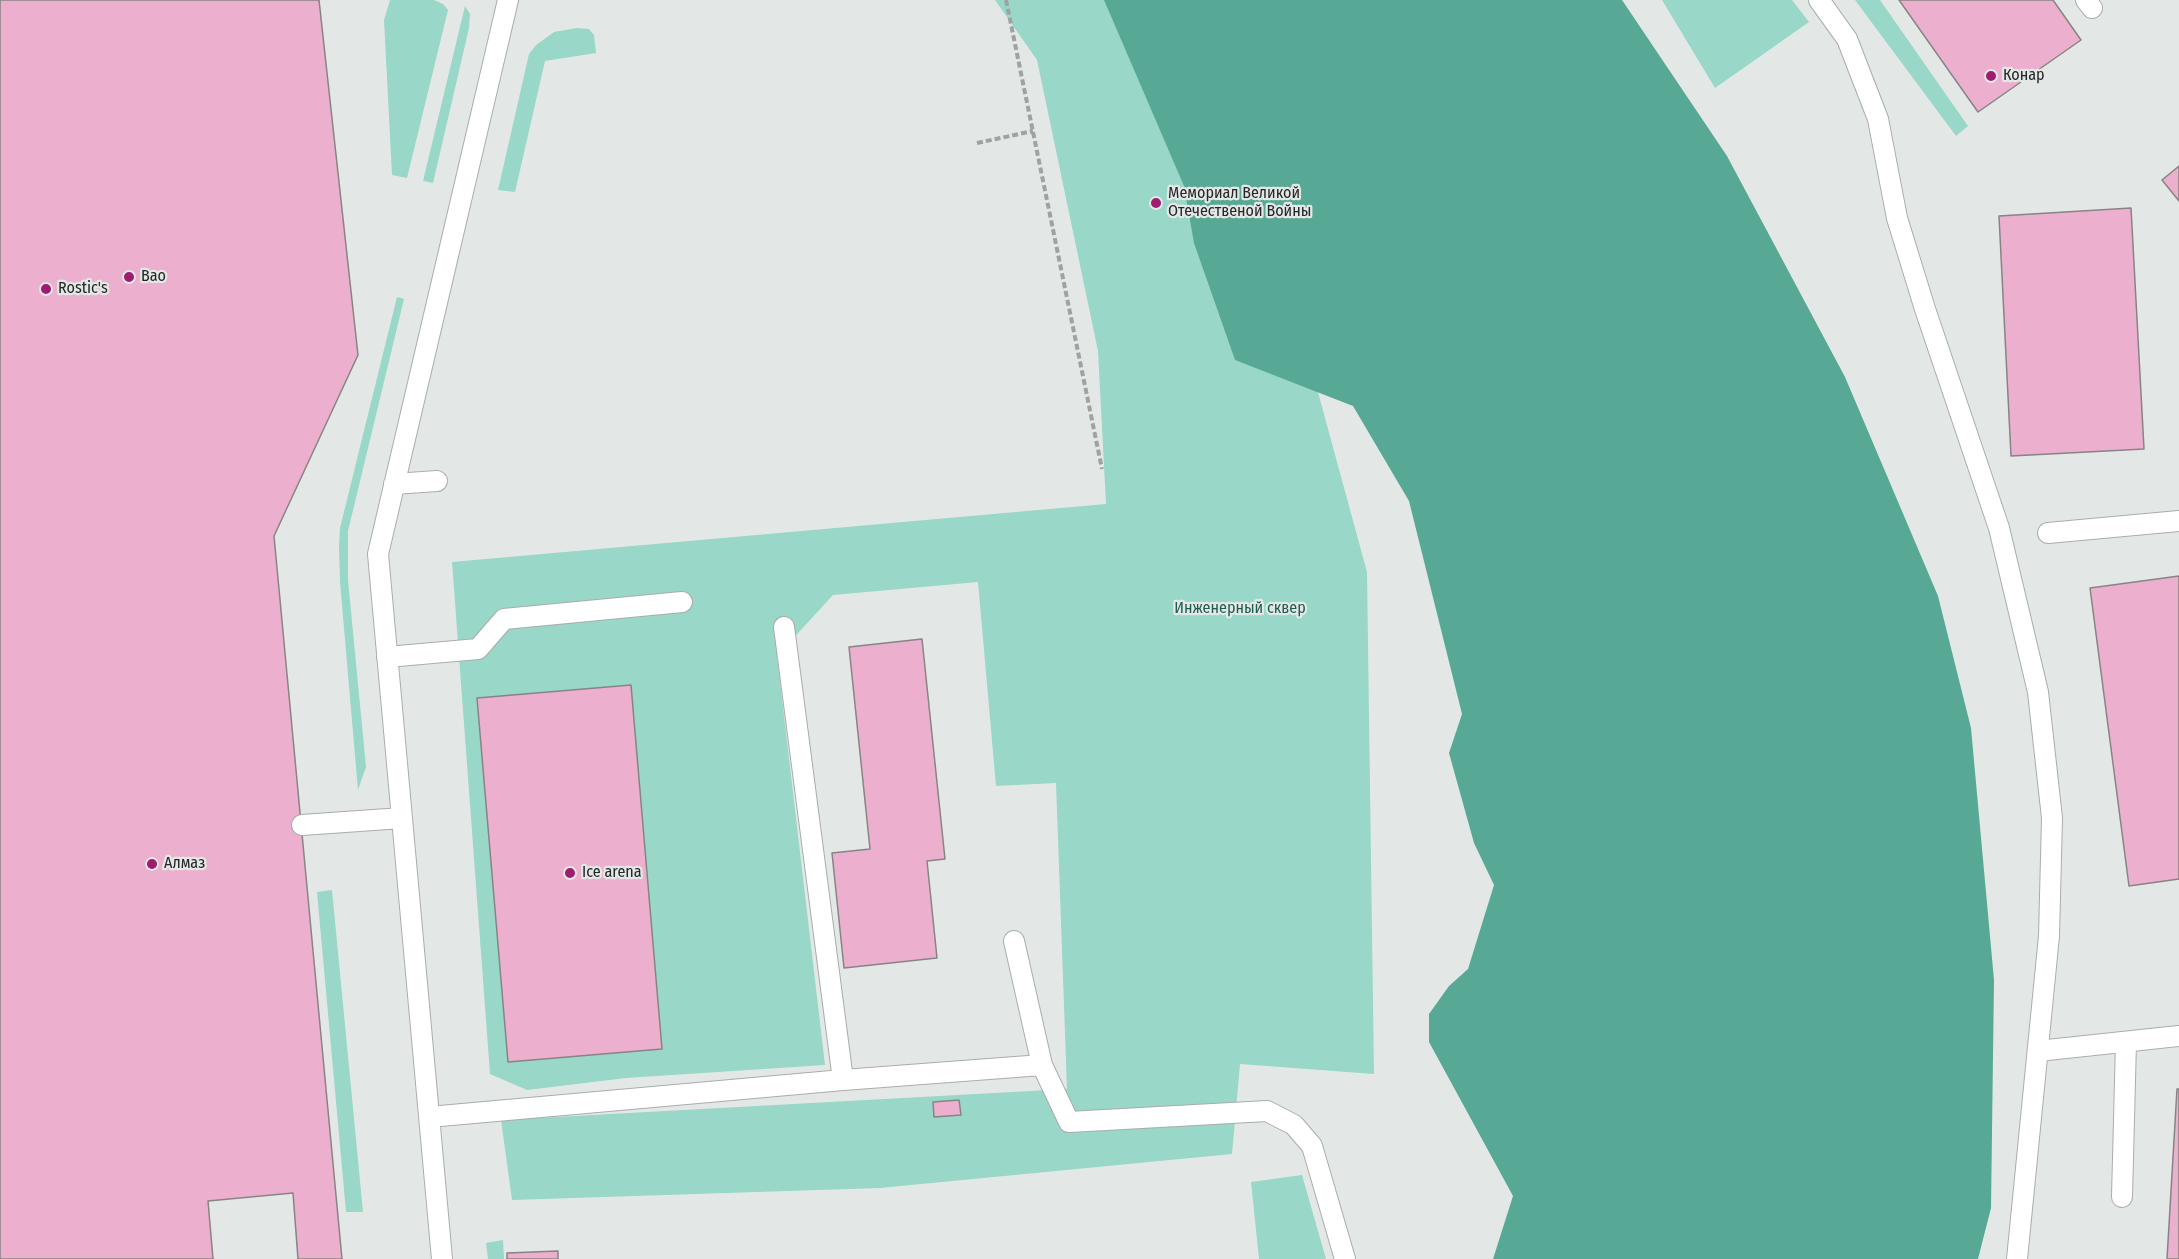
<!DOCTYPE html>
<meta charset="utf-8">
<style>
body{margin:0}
canvas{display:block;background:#e3e8e6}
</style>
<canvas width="2179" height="1259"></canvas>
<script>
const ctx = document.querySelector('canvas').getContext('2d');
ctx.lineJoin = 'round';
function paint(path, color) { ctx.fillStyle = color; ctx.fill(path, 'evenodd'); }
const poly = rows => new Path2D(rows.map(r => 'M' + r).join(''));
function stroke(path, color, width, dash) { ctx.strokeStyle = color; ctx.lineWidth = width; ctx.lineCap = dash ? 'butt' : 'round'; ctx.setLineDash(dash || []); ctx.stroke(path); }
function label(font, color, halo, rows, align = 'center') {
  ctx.font = font + ' "Fira Sans Condensed",sans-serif'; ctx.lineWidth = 4.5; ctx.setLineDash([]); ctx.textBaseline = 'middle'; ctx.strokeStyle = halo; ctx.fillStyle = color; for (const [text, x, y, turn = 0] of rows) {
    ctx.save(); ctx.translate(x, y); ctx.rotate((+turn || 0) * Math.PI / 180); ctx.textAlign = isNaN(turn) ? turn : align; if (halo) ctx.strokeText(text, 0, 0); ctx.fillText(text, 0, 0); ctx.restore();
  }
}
paint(poly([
 [390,0,434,0,443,4,448,10,407,178,392,175,384,20],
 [995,0,1206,0,1216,18,1367,572,1374,1074,1240,1064,1232,1154,880,1188,512,1200,501,1120,1067,1089,1056,783,996,786,978,582,833,595,777,656,825,1065,626,1078,527,1090,490,1074,452,562,1106,504,1098,351,1037,60],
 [1662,0,1792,0,1809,22,1715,88],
 [1855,0,1880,0,1968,126,1956,136],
 [465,6,470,14,469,28,433,183,423,181],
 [577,28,589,29,594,35,596,53,545,61,515,192,498,190,529,54,536,45,554,32],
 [397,297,404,299,348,531,348,580,366,767,358,790,340,582,339,546,340,528],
 [332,890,363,1212,346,1212,317,892],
 [1302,1175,1326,1259,1259,1259,1251,1182],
 [503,1240,504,1259,488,1259,486,1243]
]), '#99d7c8');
paint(poly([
 [1104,0,1622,0,1727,156,1845,377,1938,596,1971,728,1994,980,1991,1208,1978,1259,1493,1259,1513,1196,1429,1042,1429,1014,1449,986,1468,969,1494,885,1474,843,1449,753,1462,714,1409,501,1353,406,1235,360,1194,243,1184,186]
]), '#58a896');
const building = poly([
 [0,0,319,0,358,355,274,536,342,1259,298,1259,293,1193,208,1201,213,1259,0,1259,0,0],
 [1899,0,2053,0,2081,40,1978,112,1899,0],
 [2179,166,2179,201,2162,180,2179,166],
 [2131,208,2144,449,2011,456,1999,216,2131,208],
 [2179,576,2179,879,2129,886,2090,588,2179,576],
 [922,639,945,859,927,861,937,958,844,968,832,853,870,849,849,647,922,639],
 [631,685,662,1049,508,1062,477,698,631,685],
 [2177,1089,2179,1089,2179,1259,2167,1259,2177,1089],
 [959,1100,961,1115,934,1117,933,1102,959,1100],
 [558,1251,558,1259,507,1259,507,1253,558,1251]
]);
paint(building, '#edafce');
stroke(building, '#878485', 1.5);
const service = poly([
 [1819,0,1847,39,1878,119,1897,218,1925,309,1999,528,2038,692,2052,818,2049,936,2017,1259],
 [2086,0,2092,8],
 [394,484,437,481],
 [2048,533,2179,521],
 [387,657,478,649,504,619,682,602],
 [302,825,402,818],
 [1014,941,1042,1065,1069,1122,1267,1111,1294,1125,1312,1146,1345,1259],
 [2038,1051,2179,1036],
 [843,1080,1042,1065],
 [429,1117,843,1080,784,627],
 [2122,1197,2126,1042],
 [442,1259,378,554,508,0]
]);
stroke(service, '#a9adac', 22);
stroke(poly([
 [1006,0,1102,469],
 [977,143,1033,131]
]), '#9ea2a1', 4, [6, 3]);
stroke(service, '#fff', 20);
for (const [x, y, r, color] of [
 [1991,76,6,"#9e1d6f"],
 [1156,203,6,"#9e1d6f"],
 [129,277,6,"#9e1d6f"],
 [46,289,6,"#9e1d6f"],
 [152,864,6,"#9e1d6f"],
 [570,873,6,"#9e1d6f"]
]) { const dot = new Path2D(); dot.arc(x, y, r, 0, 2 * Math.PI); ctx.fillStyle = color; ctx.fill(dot); stroke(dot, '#e3e8e6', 2); }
label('16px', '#252626', '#e3e8e6', [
 ["Конар",2003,76],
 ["Мемориал Великой",1168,194],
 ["Отечественой Войны",1168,212],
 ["Bao",141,277],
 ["Rostic's",58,289],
 ["Алмаз",164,864],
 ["Ice arena",582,873]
], 'left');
label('16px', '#1c5d50', '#e3e8e6', [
 ["Инженерный сквер",1240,609]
]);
</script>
